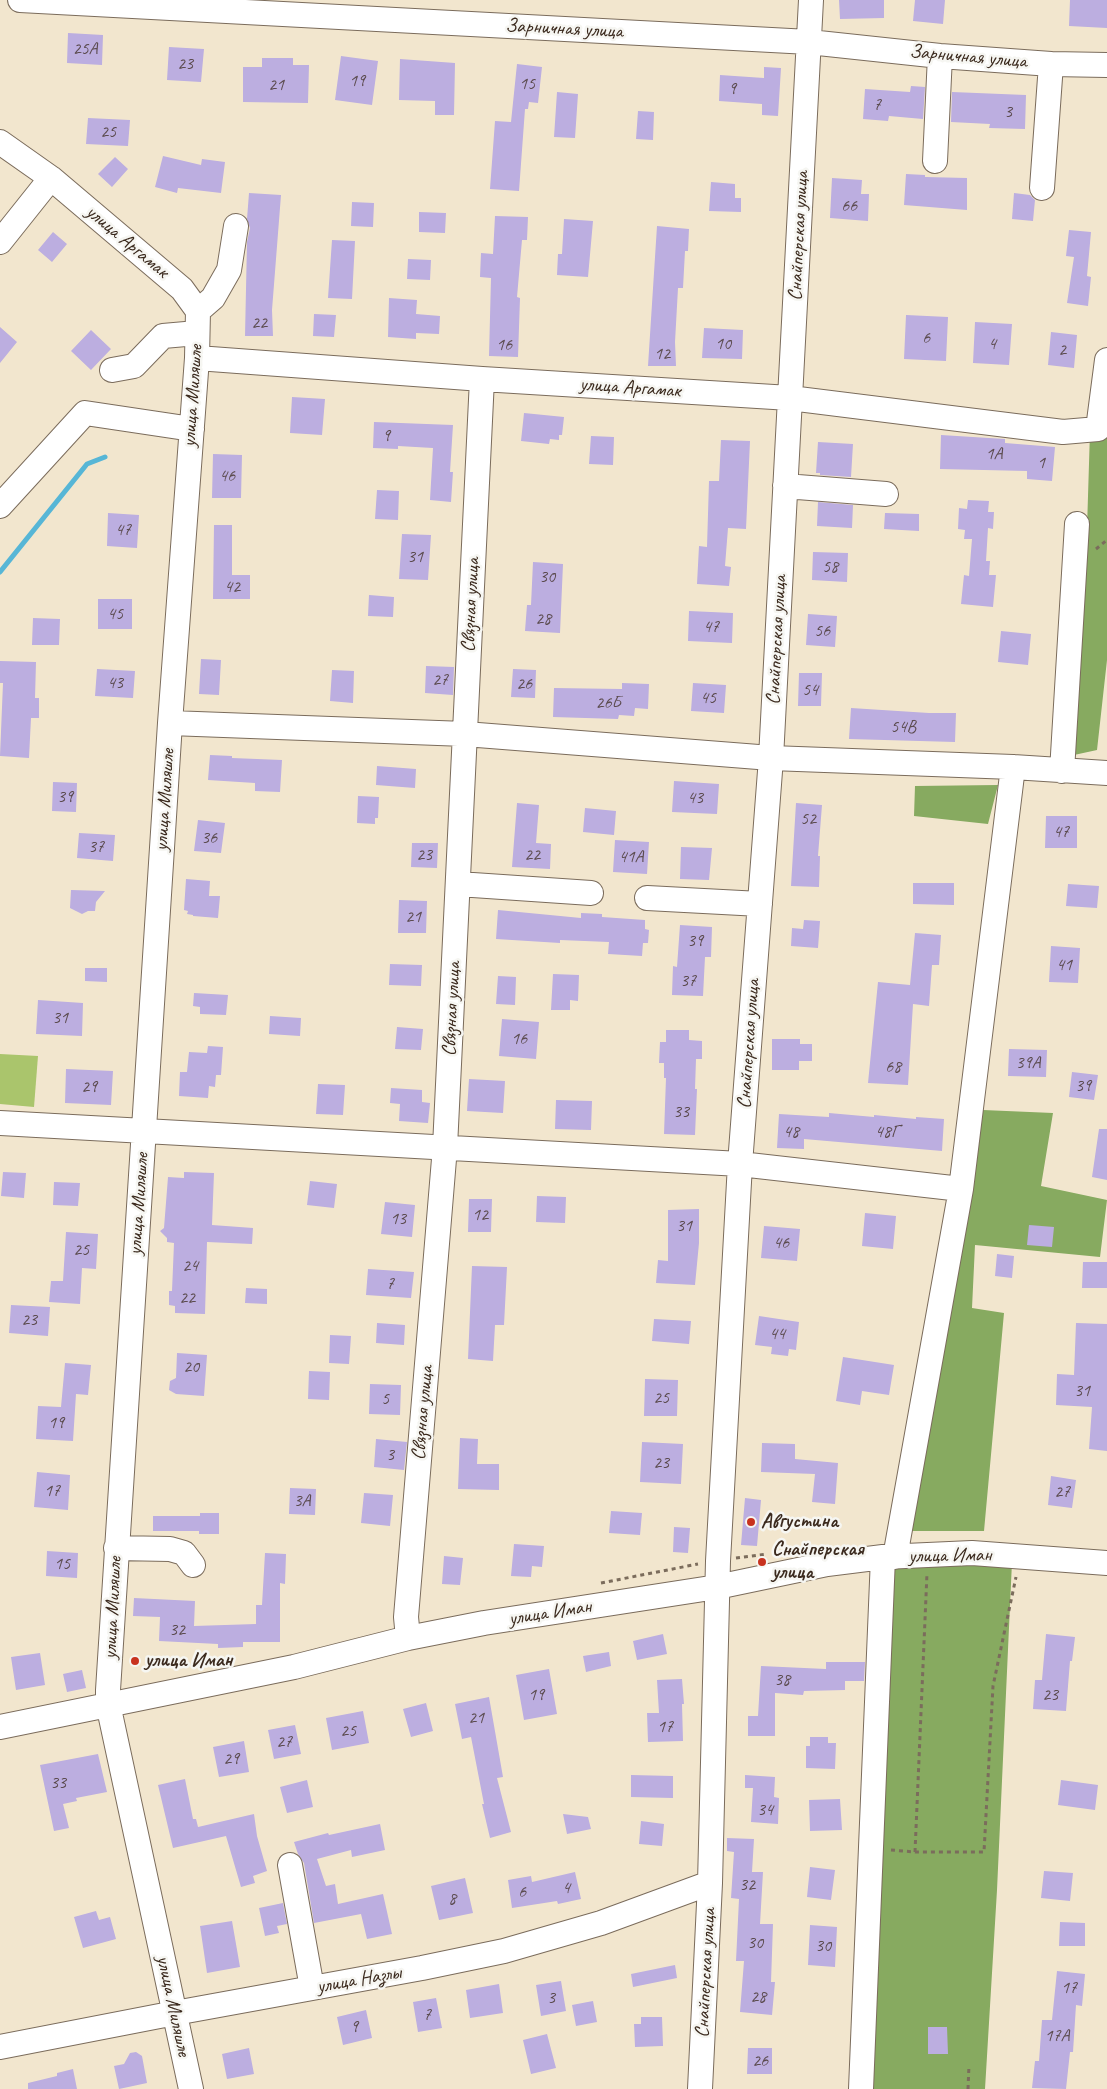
<!DOCTYPE html>
<meta charset="utf-8">
<style>
body{margin:0}
canvas{display:block;background:#f2e6ce}
</style>
<canvas width="1107" height="2089"></canvas>
<script>
const ctx = document.querySelector('canvas').getContext('2d');
ctx.lineJoin = 'round';
function paint(path, color) { ctx.fillStyle = color; ctx.fill(path, 'evenodd'); }
const poly = rows => new Path2D(rows.map(r => 'M' + r).join(''));
function stroke(path, color, width, dash) { ctx.strokeStyle = color; ctx.lineWidth = width; ctx.lineCap = dash ? 'butt' : 'round'; ctx.setLineDash(dash || []); ctx.stroke(path); }
function label(font, color, halo, rows, align = 'center') {
  ctx.font = font + ' Caveat,sans-serif'; ctx.lineWidth = 5; ctx.setLineDash([]); ctx.textBaseline = 'middle'; ctx.strokeStyle = halo; ctx.fillStyle = color; for (const [text, x, y, turn = 0] of rows) {
    ctx.save(); ctx.translate(x, y); ctx.rotate((+turn || 0) * Math.PI / 180); ctx.textAlign = isNaN(turn) ? turn : align; if (halo) ctx.strokeText(text, 0, 0); ctx.fillText(text, 0, 0); ctx.restore();
  }
}
paint(poly([
 [0,1054,38,1056,34,1107,0,1104]
]), '#aac56c');
paint(poly([
 [1107,360,1107,660,1097,750,1074,755,1086,561,1090,431],
 [998,785,988,824,914,816,915,786],
 [983,1110,1053,1113,1041,1186,1107,1200,1100,1257,975,1245,972,1308,1004,1313,984,1531,910,1531],
 [919,1560,1012,1562,997,1890,985,2089,869,2089,890,1569]
]), '#87aa60');
stroke(poly([
 [0,572,87,464,105,457]
]), '#57b6d6', 5);
paint(poly([
 [839,0,884,0,884,18,840,19],
 [915,0,945,0,943,24,913,21],
 [1070,0,1107,0,1107,28,1069,26],
 [68,33,103,35,102,65,67,63],
 [169,47,204,49,201,82,167,80],
 [341,56,378,61,372,105,335,100],
 [262,58,293,58,293,65,309,65,308,103,243,102,243,67,262,67],
 [400,59,455,63,454,115,435,115,435,101,399,100],
 [517,64,542,67,538,103,529,102,528,109,525,109,519,191,490,189,495,121,511,122],
 [764,67,781,68,778,116,762,115,762,104,719,101,720,75,764,78],
 [911,86,925,87,923,119,889,116,888,121,863,119,865,89,910,92],
 [557,92,578,94,575,138,554,137],
 [952,92,1026,95,1025,129,989,128,990,124,951,122],
 [638,111,654,112,653,140,636,139],
 [88,118,130,120,128,146,86,144],
 [163,156,201,165,202,159,225,162,221,193,178,188,177,193,155,187],
 [115,157,128,169,112,187,98,174],
 [906,174,925,175,925,177,967,178,967,210,904,205],
 [832,178,862,180,861,194,869,194,868,221,830,218],
 [711,182,735,184,735,198,741,198,741,212,709,211],
 [249,193,281,195,272,310,273,336,245,336,247,242,250,228,247,219],
 [1014,193,1030,195,1035,200,1033,221,1012,219],
 [352,202,374,203,373,227,351,226],
 [419,212,446,213,445,233,419,232],
 [495,216,528,217,527,240,522,240,517,297,520,298,518,357,489,356,491,278,480,277,481,253,493,254],
 [564,219,593,221,588,277,557,275,558,254,562,254],
 [657,226,689,229,688,251,685,251,683,288,678,288,675,342,676,366,648,366],
 [1069,230,1091,232,1087,276,1091,277,1088,306,1067,303,1074,257,1066,256],
 [53,232,67,244,52,262,38,250],
 [332,240,355,241,352,299,328,298],
 [408,259,431,260,430,280,407,279],
 [389,298,417,300,416,314,440,316,439,334,416,333,416,339,388,337],
 [314,314,336,315,334,337,313,336],
 [906,315,948,317,946,361,904,359],
 [975,322,1012,324,1009,365,973,363],
 [0,327,17,342,0,363],
 [704,328,743,330,742,359,702,358],
 [91,330,111,349,91,370,71,351],
 [1051,332,1077,335,1074,368,1048,365],
 [292,397,325,399,322,435,290,433],
 [524,413,564,417,562,435,559,435,559,440,550,439,549,444,521,441],
 [374,422,453,425,450,472,453,472,451,502,430,500,433,448,398,446,398,449,373,448],
 [941,435,1005,439,1005,443,1055,447,1052,481,1027,479,1027,471,940,469],
 [591,436,614,437,613,465,589,464],
 [721,440,750,441,746,529,728,528,725,566,731,567,729,586,697,584,699,546,707,547,709,481,719,481],
 [818,442,853,444,851,477,820,475,820,473,816,473],
 [213,454,242,455,241,498,212,498],
 [377,490,399,491,398,520,375,519],
 [968,500,989,501,988,512,994,512,993,529,988,528,986,561,990,561,989,575,996,575,993,607,961,604,964,575,969,576,972,539,964,539,965,530,958,529,959,508,967,509],
 [818,502,853,505,852,528,817,526],
 [108,513,139,515,137,548,107,546],
 [885,513,919,514,919,531,884,529],
 [214,525,232,525,232,575,250,575,250,599,213,599],
 [402,534,431,535,428,580,399,579],
 [813,552,848,553,847,582,812,580],
 [533,562,563,564,560,633,525,631,527,605,531,605],
 [369,595,394,597,393,617,368,616],
 [98,599,132,599,132,629,98,629],
 [689,611,733,613,732,643,688,641],
 [808,614,837,616,835,647,806,645],
 [33,618,60,619,59,645,32,645],
 [1001,631,1031,634,1028,665,998,662],
 [201,659,221,660,219,695,199,694],
 [0,661,36,662,35,698,39,698,39,718,31,718,29,758,0,756,3,683,0,683],
 [426,666,454,667,453,695,425,693],
 [97,669,135,671,133,698,95,696],
 [513,669,536,670,535,698,511,697],
 [332,670,354,671,353,703,330,701],
 [799,673,822,673,821,706,798,706],
 [622,683,649,684,648,709,635,708,634,716,619,715,618,719,553,717,554,688,622,689],
 [693,683,726,685,724,713,691,711],
 [851,708,929,713,956,713,955,742,849,739],
 [210,755,232,756,232,758,282,760,280,792,255,791,255,783,208,780],
 [377,766,416,769,415,788,376,785],
 [674,781,719,784,717,814,672,812],
 [53,782,77,783,76,812,52,811],
 [358,796,379,797,378,818,375,818,375,824,357,823],
 [517,803,539,805,536,843,551,844,550,869,512,867],
 [796,803,822,805,818,856,820,856,819,887,791,886],
 [585,808,616,811,614,835,583,832],
 [1046,816,1077,816,1077,848,1045,848],
 [198,820,225,823,221,853,194,851],
 [79,833,115,835,113,861,77,858],
 [615,840,649,842,647,874,613,872],
 [412,843,438,843,437,868,411,867],
 [681,847,712,848,709,880,680,879],
 [186,879,210,881,209,896,220,896,218,918,193,916,193,915,187,914,188,911,184,910],
 [913,883,954,883,954,905,913,904],
 [1068,884,1099,886,1097,908,1066,906],
 [71,890,105,891,96,902,95,911,88,911,82,914,70,908],
 [399,900,427,901,426,933,398,933],
 [498,910,581,918,581,913,602,914,602,917,645,920,645,929,649,930,648,943,643,943,642,956,608,954,609,942,560,940,560,943,496,939],
 [804,920,820,921,818,948,791,946,792,928,803,929],
 [680,925,712,927,711,957,705,957,703,996,672,995,673,966,677,967],
 [915,933,941,935,939,965,932,965,929,1006,913,1004,908,1085,868,1083,878,982,910,985],
 [1051,946,1080,948,1078,983,1049,982],
 [390,964,422,965,421,986,389,985],
 [85,968,107,968,107,982,85,981],
 [553,974,579,975,578,1001,570,1000,570,1010,551,1010],
 [498,976,516,977,515,1005,496,1004],
 [194,993,228,995,226,1015,200,1014,200,1007,193,1006],
 [38,1000,83,1003,82,1036,36,1034],
 [270,1016,301,1018,300,1036,269,1034],
 [502,1019,539,1022,536,1059,499,1056],
 [397,1027,423,1029,421,1050,395,1049],
 [666,1030,689,1030,689,1040,702,1041,702,1059,696,1059,695,1089,697,1089,695,1135,664,1134,666,1078,664,1078,664,1063,659,1063,660,1042,666,1042],
 [772,1039,800,1039,800,1044,812,1044,812,1061,799,1061,799,1070,772,1070],
 [208,1046,223,1047,221,1075,216,1075,215,1087,209,1086,208,1098,179,1096,180,1072,187,1072,189,1052,207,1053],
 [1009,1049,1047,1050,1046,1077,1008,1076],
 [66,1069,113,1071,111,1105,65,1103],
 [1072,1072,1098,1075,1094,1100,1069,1097],
 [469,1079,505,1081,503,1113,467,1111],
 [318,1084,345,1085,343,1115,316,1114],
 [391,1088,422,1090,422,1102,430,1103,428,1123,399,1121,400,1104,390,1103],
 [556,1100,592,1101,591,1130,555,1129],
 [829,1113,874,1117,874,1115,916,1119,916,1117,944,1119,942,1151,804,1139,804,1149,777,1148,779,1114,829,1117],
 [1099,1129,1107,1129,1107,1180,1092,1177],
 [3,1172,26,1173,24,1198,1,1196],
 [184,1172,214,1173,212,1225,253,1228,252,1244,207,1242,205,1314,175,1313,175,1306,169,1305,169,1291,172,1291,174,1243,167,1242,167,1238,160,1231,164,1228,168,1177,184,1178],
 [310,1181,337,1184,334,1208,307,1205],
 [54,1182,80,1183,78,1206,53,1205],
 [537,1196,566,1197,565,1223,536,1222],
 [469,1199,492,1199,491,1232,468,1232],
 [385,1202,415,1205,412,1237,381,1234],
 [699,1209,699,1243,695,1285,656,1283,658,1260,668,1261,668,1210],
 [865,1213,896,1216,893,1249,862,1246],
 [1029,1225,1054,1227,1052,1247,1027,1245],
 [764,1226,800,1229,797,1261,761,1258],
 [66,1232,98,1234,96,1269,82,1268,80,1304,49,1302,51,1281,63,1281],
 [997,1254,1014,1256,1012,1278,995,1276],
 [1083,1262,1107,1262,1107,1288,1082,1288],
 [472,1266,507,1267,504,1325,495,1325,493,1361,468,1359],
 [368,1269,414,1272,411,1298,366,1295],
 [246,1288,267,1289,267,1304,245,1303],
 [11,1305,50,1307,48,1336,9,1333],
 [759,1316,799,1322,796,1350,789,1349,788,1356,771,1354,772,1347,755,1345],
 [654,1319,691,1321,689,1344,652,1341],
 [377,1323,405,1325,404,1345,376,1343],
 [1076,1323,1107,1324,1107,1451,1089,1449,1092,1407,1056,1405,1057,1374,1074,1375],
 [330,1335,351,1336,349,1364,329,1363],
 [177,1353,207,1355,204,1396,176,1394,169,1390,170,1381,176,1378],
 [843,1357,894,1365,889,1395,862,1391,860,1405,836,1401],
 [65,1363,91,1365,88,1395,76,1394,73,1441,36,1439,38,1406,61,1407],
 [309,1371,330,1372,329,1400,308,1399],
 [645,1379,678,1380,677,1416,644,1416],
 [370,1384,401,1385,400,1415,369,1414],
 [460,1438,478,1439,477,1464,499,1464,499,1490,458,1489],
 [376,1439,407,1442,404,1470,374,1467],
 [642,1442,683,1444,681,1484,640,1482],
 [762,1443,795,1444,795,1459,838,1463,835,1504,812,1502,815,1474,761,1472],
 [37,1472,70,1475,68,1510,34,1507],
 [1051,1476,1076,1480,1072,1508,1048,1505],
 [290,1488,316,1489,315,1515,289,1514],
 [364,1493,393,1495,390,1526,361,1523],
 [745,1498,761,1500,757,1546,741,1545],
 [611,1511,642,1513,640,1535,609,1533],
 [200,1513,219,1513,219,1534,199,1534,199,1531,153,1531,153,1516,200,1516],
 [674,1527,690,1528,688,1553,673,1552],
 [514,1544,544,1546,542,1567,532,1566,531,1577,511,1576],
 [47,1551,78,1553,77,1578,46,1576],
 [265,1553,286,1554,285,1584,280,1583,280,1642,243,1642,243,1647,218,1648,218,1644,159,1641,160,1617,133,1616,134,1598,195,1601,194,1626,256,1624,256,1605,262,1605],
 [444,1556,463,1558,460,1585,442,1584],
 [663,1634,667,1654,637,1660,633,1641],
 [1046,1634,1075,1637,1072,1661,1070,1661,1066,1711,1033,1709,1035,1680,1042,1680],
 [609,1652,611,1666,586,1672,583,1656],
 [40,1653,45,1685,16,1690,11,1657],
 [826,1662,865,1662,864,1681,845,1681,845,1690,804,1691,803,1695,775,1693,775,1736,748,1736,748,1716,758,1716,761,1666,826,1669],
 [549,1669,557,1714,524,1720,516,1675],
 [82,1670,86,1688,67,1692,63,1674],
 [682,1679,684,1704,682,1704,683,1741,648,1742,647,1713,659,1713,657,1680],
 [489,1697,503,1777,497,1778,511,1832,490,1838,482,1804,484,1804,471,1737,462,1739,455,1704],
 [426,1703,433,1731,411,1737,403,1709],
 [363,1711,369,1743,332,1750,326,1718],
 [295,1725,301,1754,274,1759,268,1730],
 [810,1737,828,1737,828,1743,836,1743,835,1769,806,1768,806,1746,810,1746],
 [244,1741,249,1772,219,1777,213,1747],
 [98,1754,107,1792,76,1798,77,1801,63,1804,69,1828,54,1831,40,1765],
 [631,1775,673,1776,673,1798,631,1797],
 [745,1775,775,1777,774,1797,779,1798,778,1824,751,1822,753,1788,745,1788],
 [185,1779,193,1819,196,1819,198,1827,254,1814,257,1836,267,1871,253,1876,255,1883,241,1887,226,1836,173,1848,158,1785],
 [307,1780,313,1807,287,1813,280,1787],
 [1061,1780,1098,1785,1095,1810,1058,1805],
 [840,1799,842,1830,810,1831,809,1800],
 [563,1814,588,1817,591,1829,567,1834],
 [641,1821,664,1824,662,1846,639,1844],
 [380,1824,385,1850,352,1857,351,1850,317,1859,326,1886,335,1884,338,1904,383,1894,392,1934,367,1939,361,1914,314,1923,304,1863,298,1854,294,1842,328,1833,329,1835],
 [727,1838,754,1839,752,1872,763,1872,760,1924,773,1924,771,1982,775,1982,772,2015,740,2012,744,1961,736,1961,739,1899,731,1898,734,1852,727,1851],
 [810,1867,835,1870,831,1900,807,1897],
 [1044,1871,1073,1873,1070,1901,1041,1898],
 [575,1872,581,1899,558,1904,557,1901,512,1908,508,1880,531,1876,532,1882],
 [465,1878,473,1913,439,1920,431,1886],
 [283,1903,287,1924,277,1926,279,1933,265,1936,259,1908],
 [96,1911,99,1920,110,1917,116,1939,83,1948,74,1917],
 [232,1921,240,1967,207,1973,200,1926],
 [1060,1922,1085,1923,1085,1946,1059,1946],
 [810,1925,837,1927,835,1967,808,1965],
 [675,1965,677,1978,633,1987,631,1974],
 [1057,1971,1085,1974,1082,2006,1076,2005,1073,2052,1070,2052,1066,2089,1032,2088,1035,2061,1039,2061,1042,2020,1052,2020],
 [561,1981,566,2011,541,2016,536,1985],
 [499,1984,503,2013,470,2018,466,1990],
 [436,1998,442,2028,418,2032,413,2002],
 [593,2001,597,2022,576,2026,572,2005],
 [366,2010,372,2038,343,2045,337,2017],
 [641,2017,662,2017,663,2046,635,2047,634,2024,641,2024],
 [928,2027,947,2027,948,2054,928,2054],
 [547,2034,556,2068,531,2074,523,2040],
 [249,2048,254,2074,227,2079,222,2054],
 [748,2048,772,2048,772,2074,747,2074],
 [136,2052,142,2056,147,2083,119,2089,114,2066,124,2064,130,2053],
 [73,2069,77,2089,28,2089,28,2083,57,2076,57,2073]
]), '#bcaee0');
const minor = poly([
 [20,0,809,42,940,56,1051,64,1107,65],
 [0,142,51,178,182,289,198,311],
 [935,161,940,56],
 [1042,188,1051,64],
 [0,242,51,178],
 [198,311,213,298,229,270,236,226],
 [197,358,482,379,790,398,1063,432,1098,429,1107,360],
 [112,370,134,366,163,336,197,333],
 [785,486,886,494],
 [0,506,85,413,192,429],
 [170,723,465,734,771,758,1013,767,1107,773],
 [1062,771,1077,524],
 [458,884,591,893],
 [647,898,760,904],
 [0,1123,740,1164,961,1189],
 [116,1548,170,1549,184,1553,193,1565],
 [895,1557,961,1189,1013,767],
 [408,1638,406,1617,445,1147,482,379],
 [0,1727,294,1667,408,1638,484,1623,717,1587,827,1564,883,1557,972,1553,1107,1563],
 [290,1865,312,1988],
 [0,2047,175,2013,422,1968,504,1951,601,1923,710,1883],
 [191,2089,108,1704,108,1690,170,723,197,358,198,311],
 [700,2089,710,1883,718,1561,740,1164,771,758,811,0],
 [861,2089,883,1557]
]);
stroke(minor, '#7b6c5c', 26);
stroke(poly([
 [1096,549,1107,540],
 [736,1558,767,1554],
 [601,1583,698,1564],
 [891,1850,915,1852,984,1852,993,1686,1016,1577],
 [915,1852,927,1573],
 [968,2089,969,2065]
]), '#7b6c5c', 3, [4, 4]);
stroke(minor, '#fff', 24);
for (const [x, y, r, color] of [
 [751,1522,5,"#c8321e"],
 [762,1562,5,"#c8321e"],
 [135,1661,5,"#c8321e"]
]) { const dot = new Path2D(); dot.arc(x, y, r, 0, 2 * Math.PI); ctx.fillStyle = color; ctx.fill(dot); stroke(dot, '#f6f6f2', 2); }
label('18px', '#5b4b4e', null, [
 ["25А",85,49],
 ["23",185,64],
 ["19",357,81],
 ["15",527,84],
 ["21",276,85],
 ["9",732,89],
 ["7",877,105],
 ["3",1008,112],
 ["25",108,132],
 ["66",849,206],
 ["22",259,323],
 ["6",926,338],
 ["10",723,344],
 ["4",992,344],
 ["16",504,345],
 ["2",1062,350],
 ["12",662,354],
 ["9",386,436],
 ["1А",994,454],
 ["1",1041,463],
 ["46",227,476],
 ["47",123,530],
 ["31",415,557],
 ["58",830,567],
 ["30",547,577],
 ["42",232,587],
 ["45",115,614],
 ["28",543,619],
 ["47",711,627],
 ["56",822,631],
 ["27",440,680],
 ["43",115,683],
 ["26",524,684],
 ["54",810,690],
 ["45",708,698],
 ["26Б",608,703],
 ["54В",903,727],
 ["39",65,797],
 ["43",695,798],
 ["52",808,819],
 ["47",1061,832],
 ["36",209,838],
 ["37",96,847],
 ["23",424,855],
 ["22",532,855],
 ["41А",631,857],
 ["21",413,917],
 ["39",695,941],
 ["41",1064,965],
 ["37",688,981],
 ["31",60,1018],
 ["16",519,1039],
 ["39А",1028,1063],
 ["68",893,1067],
 ["39",1083,1086],
 ["29",89,1087],
 ["33",681,1112],
 ["48",791,1132],
 ["48Г",887,1132],
 ["12",480,1215],
 ["13",398,1219],
 ["31",684,1226],
 ["46",781,1243],
 ["25",81,1250],
 ["24",190,1266],
 ["7",390,1284],
 ["22",187,1298],
 ["23",29,1320],
 ["44",777,1334],
 ["20",191,1367],
 ["31",1082,1391],
 ["25",661,1398],
 ["5",385,1399],
 ["19",56,1423],
 ["3",390,1455],
 ["23",661,1463],
 ["17",52,1491],
 ["27",1062,1492],
 ["3А",302,1501],
 ["15",62,1564],
 ["32",177,1630],
 ["38",782,1680],
 ["19",536,1695],
 ["23",1050,1695],
 ["21",476,1718],
 ["17",665,1727],
 ["25",348,1731],
 ["27",284,1742],
 ["29",231,1759],
 ["33",58,1783],
 ["34",765,1810],
 ["32",747,1885],
 ["4",566,1888],
 ["6",522,1892],
 ["8",452,1899],
 ["30",755,1943],
 ["30",823,1946],
 ["17",1069,1988],
 ["28",758,1997],
 ["3",551,1998],
 ["7",427,2015],
 ["9",354,2027],
 ["17А",1057,2036],
 ["26",760,2061]
]);
label('20px', '#3b2a1e', '#f6f6f2', [
 ["Зарничная улица",564,29,3],
 ["Зарничная улица",968,57,5],
 ["Снайперская улица",799,236,-87],
 ["улица Аргамак",127,242,40],
 ["улица Аргамак",630,388,4],
 ["улица Миляшле",193,396,-86],
 ["Связная улица",471,605,-87],
 ["Снайперская улица",777,640,-87],
 ["улица Миляшле",165,800,-86],
 ["Связная улица",452,1009,-87],
 ["Снайперская улица",749,1044,-86],
 ["улица Миляшле",139,1204,-86],
 ["Связная улица",423,1413,-85],
 ["улица Иман",950,1556,-1],
 ["улица Миляшле",113,1608,-87],
 ["улица Иман",550,1613,-9],
 ["Снайперская улица",706,1973,-87],
 ["улица Назлы",359,1980,-10],
 ["улица Миляшле",173,2006,78]
]);
label('bold 20px', '#3b2a1e', '#f6f6f2', [
 ["Августина",761,1522],
 ["Снайперская",772,1550],
 ["улица",772,1573],
 ["улица Иман",145,1661]
], 'left');
</script>
